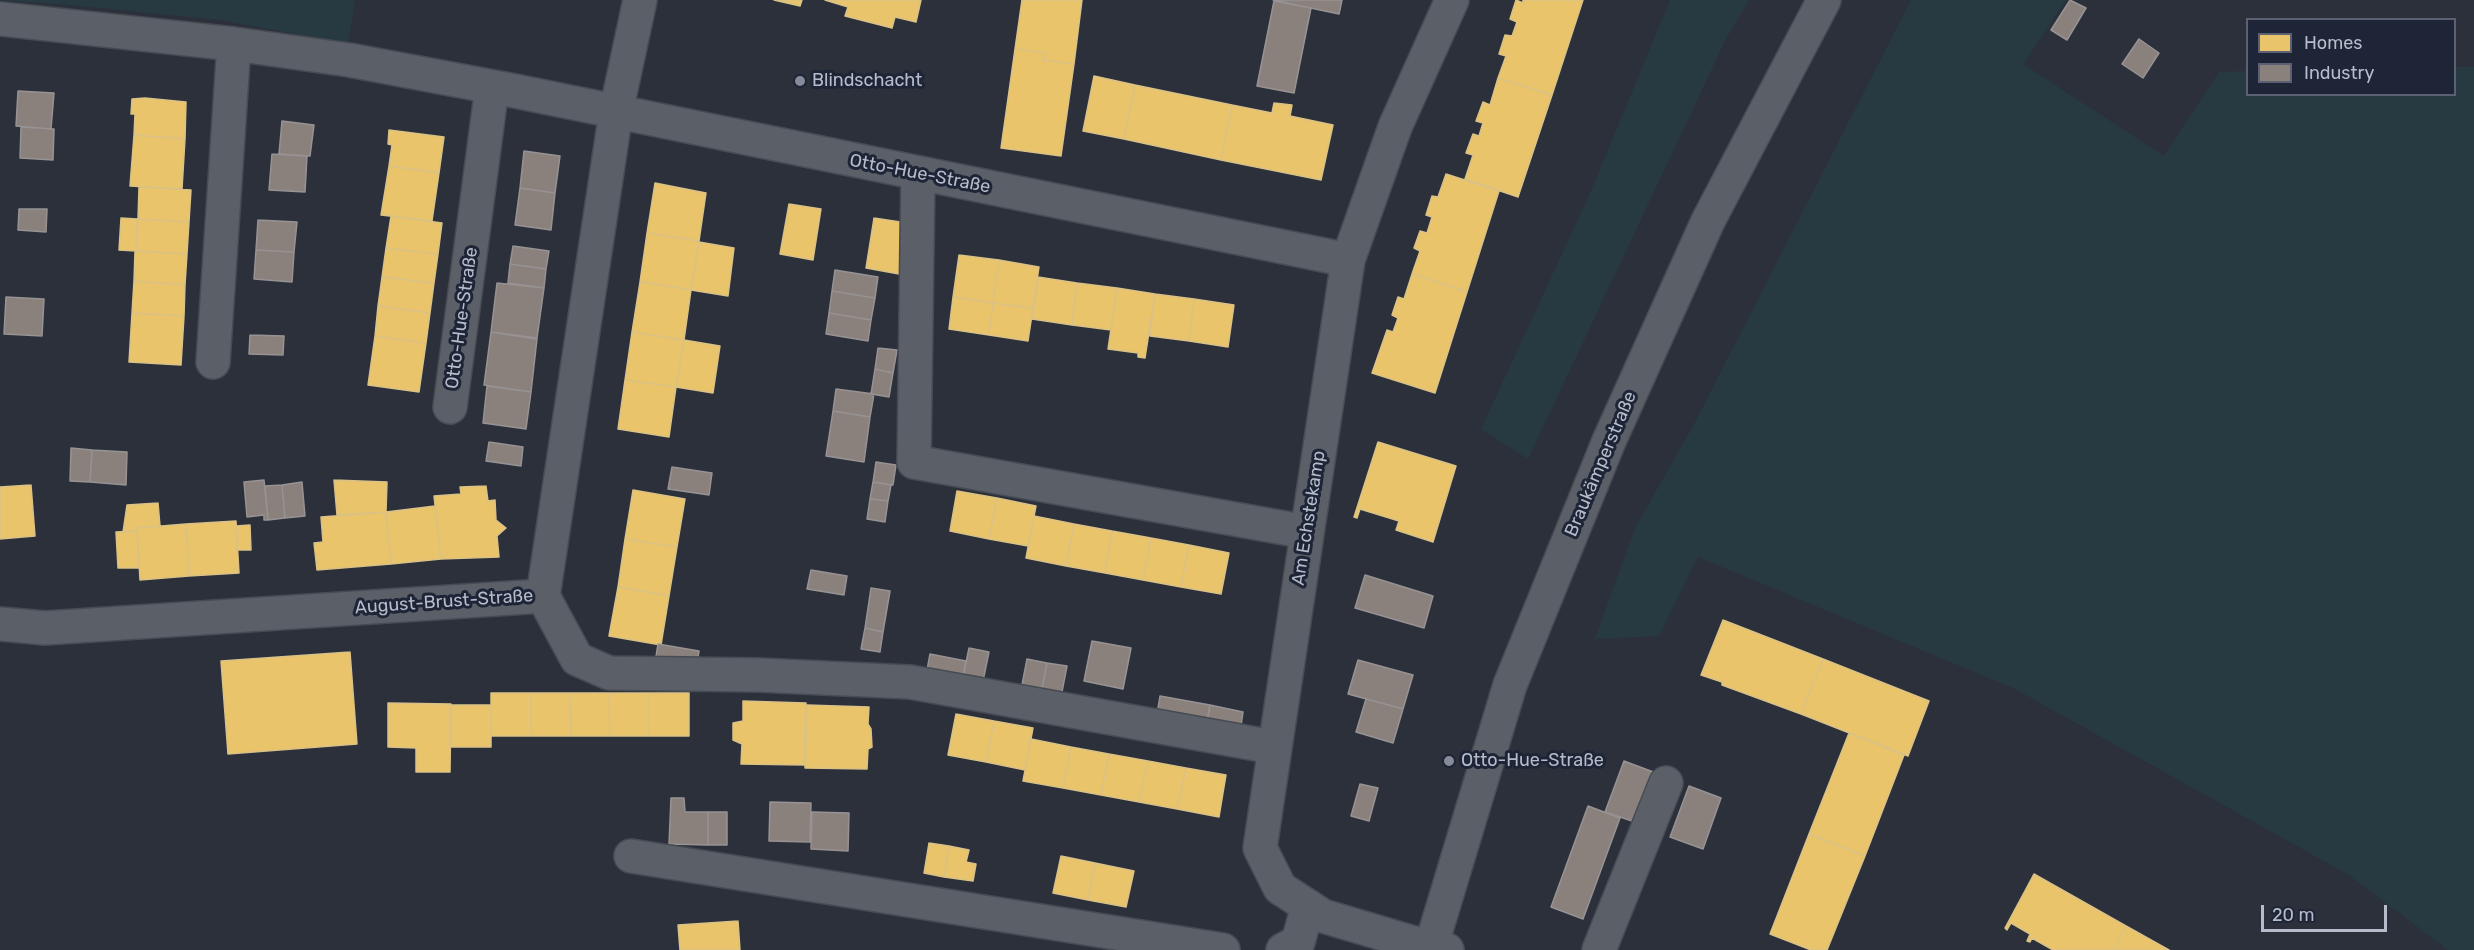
<!DOCTYPE html>
<meta charset="utf-8">
<style>
body{margin:0}
#map{position:relative;width:2474px;height:950px;overflow:hidden;background:#2b303b;font-family:Rubik,sans-serif}
canvas{display:block}
.legend{position:absolute;left:2246px;top:18px;width:210px;height:78px;box-sizing:border-box;background:#1e2536;border:2px solid #5b6172;margin:0;padding:8px 10px;list-style:none;font-size:18px;color:#b6bccb}
.legend li{display:flex;align-items:center;gap:12px;height:30px}
.legend b{width:30px;border:2px solid #5b6172}
.scale{position:absolute;left:2261px;top:905px;width:126px;height:27px;box-sizing:border-box;border:3px solid #b6bccb;border-top:0;padding-left:8px;font-size:18px;line-height:21px;white-space:nowrap;color:#b6bccb;-webkit-text-stroke:4px #1e2536;paint-order:stroke}
</style>
<div id="map">
<canvas width="2474" height="950"></canvas>
<ul class="legend">
<li><b style="height:16px;background:#e9c46a"></b>Homes</li>
<li><b style="height:16px;background:#8a817c"></b>Industry</li>
</ul>
<div class="scale">20 m</div>
</div>
<script>
const ctx = document.querySelector('canvas').getContext('2d');
ctx.lineJoin = 'round';
function paint(path, color) { ctx.fillStyle = color; ctx.fill(path, 'evenodd'); }
const poly = rows => new Path2D(rows.map(r => 'M' + r).join(''));
function stroke(path, color, width, dash) { ctx.strokeStyle = color; ctx.lineWidth = width; ctx.lineCap = dash ? 'butt' : 'round'; ctx.setLineDash(dash || []); ctx.stroke(path); }
function label(font, color, halo, rows, align = 'center') {
  ctx.font = font + ' Rubik,sans-serif'; ctx.lineWidth = 6; ctx.setLineDash([]); ctx.textBaseline = 'middle'; ctx.strokeStyle = halo; ctx.fillStyle = color; for (const [text, x, y, turn = 0] of rows) {
    ctx.save(); ctx.translate(x, y); ctx.rotate((+turn || 0) * Math.PI / 180); ctx.textAlign = isNaN(turn) ? turn : align; if (halo) ctx.strokeText(text, 0, 0); ctx.fillText(text, 0, 0); ctx.restore();
  }
}
paint(poly([
 [0,0,355,0,348,44,220,20,71,5],
 [1670,0,1749,0,1726,39,1528,459,1481,429,1591,191],
 [1911,0,2066,0,2023,64,2164,156,2219,72,2247,71,2248,94,2454,94,2455,67,2474,67,2474,950,2448,950,2349,875,2015,689,1698,557,1659,636,1595,639,1635,528,1692,428]
]), '#283a41');
const homes = poly([
 [774,0,802,0,800,6,774,0],
 [825,0,921,0,916,22,895,17,892,28,845,16,848,7,825,0],
 [1022,0,1082,0,1074,64,1044,60,1046,53,1015,49,1022,0],
 [1516,0,1523,3,1523,0,1583,0,1552,95,1498,78,1506,56,1499,54,1505,35,1512,36,1517,22,1510,19,1516,0],
 [1015,49,1046,53,1044,60,1074,64,1061,156,1001,148,1015,49],
 [1094,76,1135,85,1124,139,1083,131,1094,76],
 [1498,78,1552,95,1518,197,1465,179,1473,155,1466,153,1473,134,1479,136,1483,123,1476,121,1483,102,1490,105,1498,78],
 [1135,85,1232,105,1221,160,1124,139,1135,85],
 [145,98,186,102,185,139,134,135,135,114,131,114,132,99,145,98],
 [1274,103,1292,105,1290,116,1333,125,1321,180,1221,160,1232,105,1272,113,1274,103],
 [389,130,444,137,439,173,389,166,392,145,388,144,389,130],
 [134,135,185,139,182,189,130,186,134,135],
 [389,166,439,173,432,221,381,215,389,166],
 [1446,174,1499,191,1467,292,1412,274,1420,251,1414,248,1420,231,1427,233,1432,217,1426,215,1432,196,1438,197,1446,174],
 [655,183,706,193,699,241,647,233,655,183],
 [139,187,191,190,189,222,138,219,139,187],
 [789,204,821,209,813,260,780,254,789,204],
 [391,216,442,223,438,254,386,248,391,216],
 [121,218,137,219,136,251,119,250,121,218],
 [874,218,907,223,899,274,866,268,874,218],
 [137,219,189,222,187,254,136,251,137,219],
 [647,233,699,241,691,290,640,282,647,233],
 [699,242,734,248,728,296,691,290,699,242],
 [386,248,438,254,434,283,382,277,386,248],
 [135,251,187,254,185,285,134,281,135,251],
 [959,255,999,260,993,303,953,297,959,255],
 [999,260,1039,267,1033,308,993,303,999,260],
 [1412,274,1467,292,1435,393,1372,373,1387,330,1393,332,1398,318,1392,315,1398,297,1404,299,1412,274],
 [382,277,434,283,430,313,378,306,382,277],
 [1038,277,1077,283,1072,325,1032,319,1038,277],
 [134,281,185,285,184,316,132,313,134,281],
 [640,282,691,290,684,340,632,332,640,282],
 [1077,283,1117,288,1111,330,1072,325,1077,283],
 [1117,288,1155,294,1145,358,1138,357,1138,353,1108,349,1117,288],
 [1155,294,1194,299,1189,341,1150,336,1155,294],
 [953,297,993,303,989,335,949,329,953,297],
 [1194,299,1234,305,1228,347,1189,341,1194,299],
 [993,303,1033,308,1028,341,989,335,993,303],
 [378,306,430,313,426,343,375,336,378,306],
 [132,313,184,316,181,365,129,362,132,313],
 [632,332,684,340,676,387,625,380,632,332],
 [375,336,426,343,419,392,368,385,375,336],
 [684,340,720,346,713,393,676,387,684,340],
 [625,380,676,387,669,437,618,429,625,380],
 [1378,442,1456,466,1433,542,1396,530,1399,521,1360,509,1357,518,1354,517,1378,442],
 [334,480,387,482,386,512,337,515,334,480],
 [31,485,35,536,0,539,0,487,31,485],
 [486,486,488,501,495,500,496,520,506,528,497,536,499,557,441,559,434,496,461,494,460,487,486,486],
 [633,490,685,499,677,547,625,539,633,490],
 [957,491,997,498,989,539,950,531,957,491],
 [997,498,1036,506,1028,546,989,539,997,498],
 [158,503,160,526,137,528,137,531,123,532,127,505,158,503],
 [435,506,441,559,391,564,386,512,435,506],
 [386,512,391,564,317,570,314,543,323,542,321,517,386,512],
 [1034,516,1074,524,1066,566,1026,558,1034,516],
 [236,521,239,573,189,576,186,524,236,521],
 [186,524,189,576,140,580,137,528,186,524],
 [1074,524,1112,531,1105,573,1066,566,1074,524],
 [250,525,251,550,237,550,236,526,250,525],
 [137,531,139,568,118,568,116,532,137,531],
 [1112,531,1151,538,1143,580,1105,573,1112,531],
 [1151,538,1189,545,1181,587,1143,580,1151,538],
 [625,539,677,547,669,596,618,587,625,539],
 [1189,545,1229,553,1221,594,1181,587,1189,545],
 [618,587,669,596,661,645,609,636,618,587],
 [1723,620,1823,659,1801,714,1722,685,1722,682,1701,675,1723,620],
 [350,652,357,744,228,754,221,661,350,652],
 [1823,659,1929,701,1908,756,1801,714,1823,659],
 [491,693,531,693,531,736,491,736,491,693],
 [531,693,570,693,571,736,531,736,531,693],
 [570,693,609,693,610,736,571,736,570,693],
 [609,693,649,693,649,736,610,736,609,693],
 [649,693,689,693,689,736,649,736,649,693],
 [743,701,806,703,804,765,741,764,742,744,733,740,733,723,743,721,743,701],
 [388,703,451,704,450,772,416,772,416,748,388,747,388,703],
 [451,705,491,705,491,747,451,747,451,705],
 [807,705,869,707,868,724,871,729,872,747,868,749,867,769,805,768,807,705],
 [956,714,994,721,986,762,948,755,956,714],
 [994,721,1033,728,1025,770,986,762,994,721],
 [1849,733,1904,755,1865,856,1809,834,1849,733],
 [1031,739,1071,747,1063,788,1023,781,1031,739],
 [1071,747,1109,754,1101,795,1063,788,1071,747],
 [1109,754,1148,761,1139,802,1101,795,1109,754],
 [1148,761,1186,768,1177,809,1139,802,1148,761],
 [1186,768,1226,775,1219,817,1177,809,1186,768],
 [1809,834,1865,856,1827,950,1811,950,1770,934,1809,834],
 [929,843,949,846,944,877,924,873,929,843],
 [949,846,969,850,966,862,976,864,973,881,944,877,949,846],
 [1061,856,1095,863,1088,900,1053,893,1061,856],
 [1095,863,1134,871,1126,907,1088,900,1095,863],
 [2034,874,2126,926,2113,950,2053,950,2032,938,2030,942,2027,941,2030,934,2011,923,2007,930,2005,928,2034,874],
 [738,921,740,950,680,950,678,925,738,921],
 [2126,926,2169,950,2113,950,2126,926]
]);
paint(homes, '#e9c46a');
stroke(homes, '#dac287', 1.5);
const industry = poly([
 [1273,0,1342,0,1339,14,1273,0],
 [2070,0,2086,8,2067,40,2051,30,2070,0],
 [1274,1,1311,8,1294,93,1257,86,1274,1],
 [2139,39,2159,53,2143,78,2122,64,2139,39],
 [18,91,54,93,51,129,16,126,18,91],
 [282,121,314,125,310,156,279,154,282,121],
 [21,127,54,129,53,160,20,158,21,127],
 [524,151,560,156,555,193,520,188,524,151],
 [272,154,307,156,305,192,269,190,272,154],
 [520,188,555,193,551,230,515,225,520,188],
 [19,209,47,209,46,232,18,230,19,209],
 [258,220,297,222,294,252,256,250,258,220],
 [513,246,549,251,546,269,510,264,513,246],
 [256,250,294,252,292,282,254,279,256,250],
 [510,264,546,269,544,288,508,283,510,264],
 [835,270,878,277,875,298,832,291,835,270],
 [497,283,544,288,537,338,491,332,497,283],
 [832,291,875,298,871,320,829,313,832,291],
 [6,297,44,299,42,336,4,334,6,297],
 [829,313,871,320,868,341,826,334,829,313],
 [491,332,537,339,531,392,484,385,491,332],
 [250,335,284,336,283,355,249,354,250,335],
 [878,348,897,350,893,373,875,369,878,348],
 [875,369,893,373,889,397,871,394,875,369],
 [487,386,531,392,526,429,483,423,487,386],
 [836,389,874,394,870,417,833,411,836,389],
 [833,411,870,417,864,462,826,456,833,411],
 [489,442,523,447,521,466,486,461,489,442],
 [71,448,92,450,90,482,70,481,71,448],
 [92,450,127,452,126,485,90,482,92,450],
 [876,462,896,465,893,485,873,482,876,462],
 [672,467,712,473,709,495,668,489,672,467],
 [264,480,268,520,264,520,264,515,247,517,244,482,264,480],
 [302,482,305,516,285,518,282,485,302,482],
 [873,482,891,485,888,501,870,499,873,482],
 [282,485,285,518,268,520,265,486,282,485],
 [870,499,888,501,885,522,867,519,870,499],
 [811,570,847,576,844,595,807,589,811,570],
 [1365,575,1433,596,1424,628,1355,608,1365,575],
 [871,588,890,591,883,632,865,628,871,588],
 [865,628,883,632,880,652,861,649,865,628],
 [1092,641,1131,648,1123,689,1084,681,1092,641],
 [658,644,699,651,696,668,654,668,658,644],
 [969,648,989,652,983,681,963,677,969,648],
 [930,654,966,661,963,677,927,670,930,654],
 [1027,659,1047,663,1041,693,1021,690,1027,659],
 [1358,660,1413,675,1403,709,1348,694,1358,660],
 [1047,663,1067,666,1061,697,1041,693,1047,663],
 [1160,696,1210,705,1207,723,1157,714,1160,696],
 [1366,699,1403,709,1393,743,1356,732,1366,699],
 [1210,705,1243,712,1240,733,1206,726,1210,705],
 [1624,761,1656,773,1638,823,1605,812,1624,761],
 [1360,784,1378,788,1369,821,1351,816,1360,784],
 [1689,786,1721,798,1703,849,1670,837,1689,786],
 [671,798,684,798,685,812,708,812,708,845,669,844,671,798],
 [770,802,811,803,810,842,769,841,770,802],
 [1588,806,1620,818,1583,919,1551,907,1588,806],
 [708,812,727,812,727,845,708,845,708,812],
 [812,812,849,813,848,851,811,849,812,812]
]);
paint(industry, '#8a817c');
stroke(industry, '#979394', 1.5);
const minor = poly([
 [0,19,234,44,349,60,515,91,1348,260],
 [918,173,914,462,1307,532],
 [213,362,234,44],
 [450,407,492,87],
 [543,596,577,659,609,673,758,675,910,682,1273,747],
 [0,624,45,628,543,596,616,112,640,0],
 [631,856,1223,950],
 [1283,950,1298,942,1308,906],
 [1430,950,1510,685,1609,441,1708,221,1824,0],
 [1447,950,1431,948,1323,916,1280,888,1260,848,1348,260,1395,127,1452,0],
 [1599,950,1666,783]
]);
stroke(minor, '#474b53', 36);
stroke(minor, '#5b5f68', 33);
for (const [x, y, r, color] of [
 [800,81,6,"#858b99"],
 [1449,761,6,"#858b99"]
]) { const dot = new Path2D(); dot.arc(x, y, r, 0, 2 * Math.PI); ctx.fillStyle = color; ctx.fill(dot); stroke(dot, '#1e2536', 2); }
label('18px', '#b6bccb', '#1e2536', [
 ["Blindschacht",812,81],
 ["Otto-Hue-Straße",1461,761]
], 'left');
label('18px', '#b6bccb', '#1e2536', [
 ["Otto-Hue-Straße",920,174,11],
 ["Otto-Hue-Straße",462,318,-82],
 ["Braukämperstraße",1601,464,-67],
 ["Am Echstekamp",1309,518,-81],
 ["August-Brust-Straße",444,602,-4]
]);
</script>
